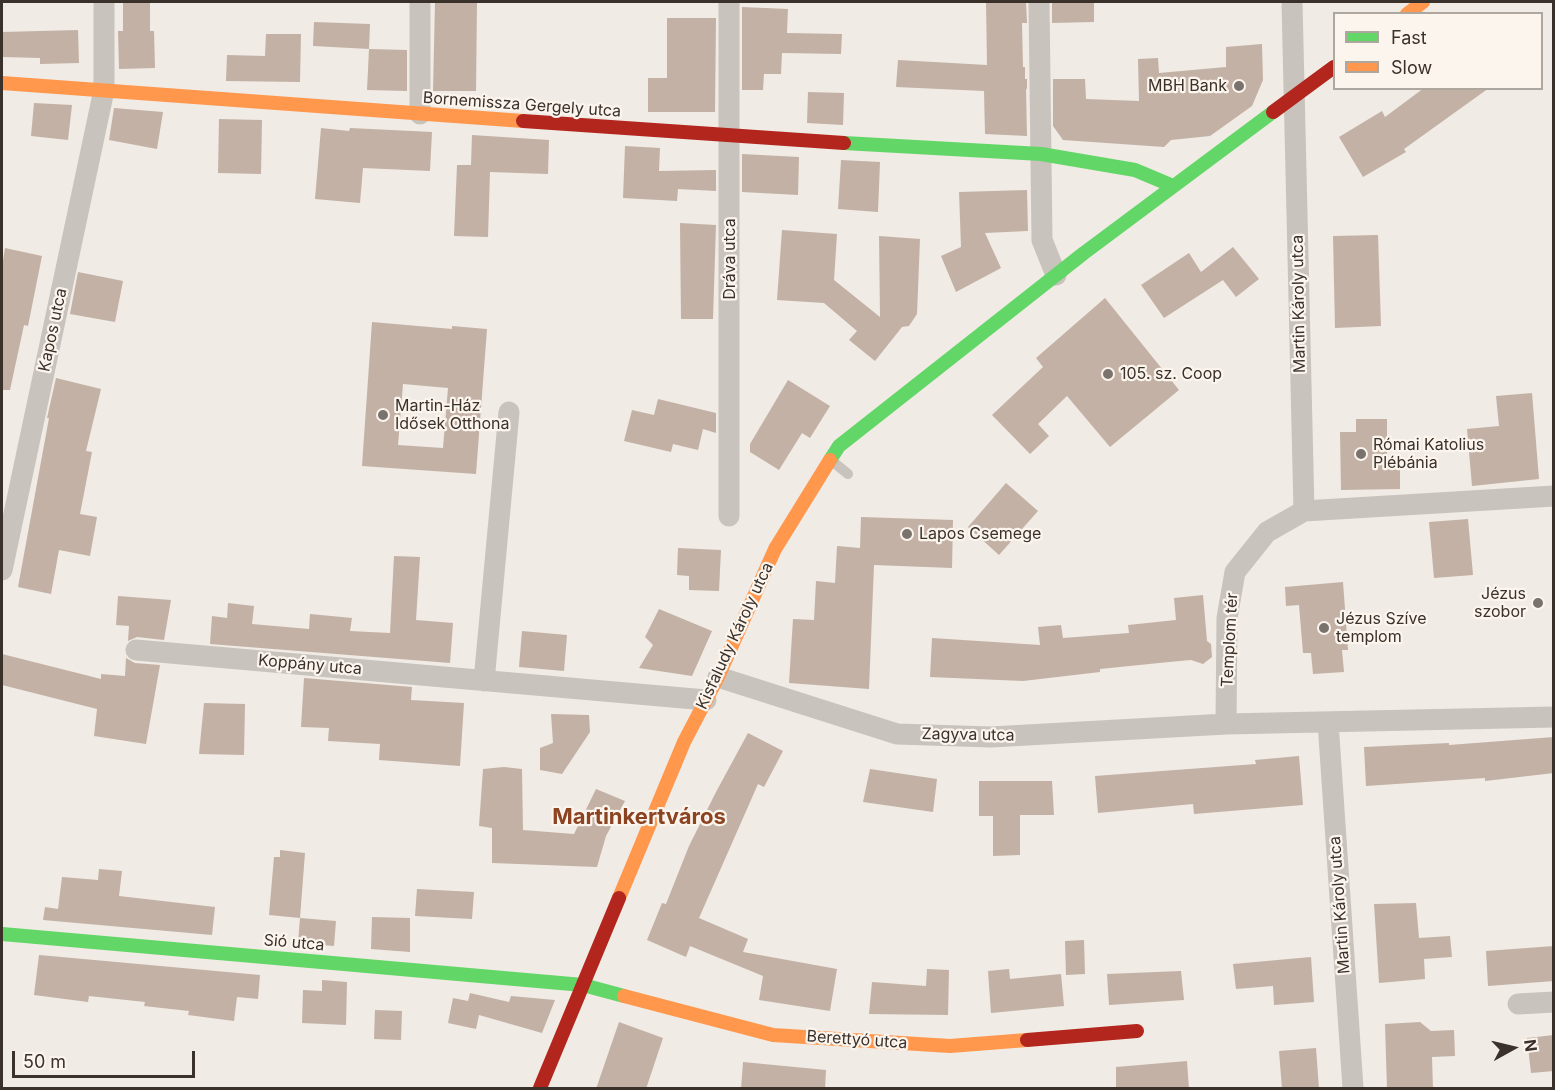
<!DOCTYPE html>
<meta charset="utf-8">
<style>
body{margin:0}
#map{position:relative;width:1555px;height:1090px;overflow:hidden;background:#f0ebe4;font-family:Inter,sans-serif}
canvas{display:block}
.frame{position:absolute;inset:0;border:3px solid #3a312b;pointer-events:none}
.legend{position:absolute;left:1333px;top:12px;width:210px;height:78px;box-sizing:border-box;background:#fbf5ed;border:2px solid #aea79f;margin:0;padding:8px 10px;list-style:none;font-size:18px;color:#3a312b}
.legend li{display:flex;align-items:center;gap:12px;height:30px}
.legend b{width:30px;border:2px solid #aea79f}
.north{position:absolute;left:1483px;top:1018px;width:60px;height:60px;-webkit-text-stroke:4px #fbf5ed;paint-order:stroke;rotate:82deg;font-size:16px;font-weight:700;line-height:24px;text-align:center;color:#3a312b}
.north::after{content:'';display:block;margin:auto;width:21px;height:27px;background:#3a312b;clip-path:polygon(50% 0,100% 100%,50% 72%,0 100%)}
.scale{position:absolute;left:12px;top:1051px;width:183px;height:27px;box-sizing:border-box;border:3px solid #3a312b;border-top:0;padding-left:8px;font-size:18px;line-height:21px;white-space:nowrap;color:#3a312b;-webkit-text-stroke:4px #fbf5ed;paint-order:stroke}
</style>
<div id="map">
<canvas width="1555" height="1090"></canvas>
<div class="frame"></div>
<ul class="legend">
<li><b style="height:8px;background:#63d668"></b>Fast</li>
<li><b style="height:8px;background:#ff974d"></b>Slow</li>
</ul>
<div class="north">N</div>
<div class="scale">50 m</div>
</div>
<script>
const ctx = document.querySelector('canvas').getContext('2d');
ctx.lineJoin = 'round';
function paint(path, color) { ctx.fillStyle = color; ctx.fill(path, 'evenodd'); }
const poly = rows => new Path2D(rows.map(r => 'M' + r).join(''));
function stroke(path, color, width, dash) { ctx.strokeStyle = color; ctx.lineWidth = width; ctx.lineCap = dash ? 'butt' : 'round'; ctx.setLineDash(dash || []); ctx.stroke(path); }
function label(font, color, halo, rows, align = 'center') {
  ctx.font = font + ' Inter,sans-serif'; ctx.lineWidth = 4.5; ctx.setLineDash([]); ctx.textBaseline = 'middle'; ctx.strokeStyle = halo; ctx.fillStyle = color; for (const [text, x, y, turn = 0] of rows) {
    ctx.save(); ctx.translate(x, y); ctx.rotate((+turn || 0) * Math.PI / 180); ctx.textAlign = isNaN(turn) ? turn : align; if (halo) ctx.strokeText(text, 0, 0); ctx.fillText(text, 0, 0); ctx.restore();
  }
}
paint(poly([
 [123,2,150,2,150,31,154,31,155,68,119,69,118,31,123,31],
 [435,2,477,2,476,91,433,91],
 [986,2,1026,2,1027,23,1022,23,1023,67,1025,67,1025,79,1027,79,1027,90,1026,88,1027,136,985,134,984,91,896,87,898,60,987,65],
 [1052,2,1094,2,1094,22,1052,23],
 [742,7,788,9,787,33,842,34,841,54,782,53,781,74,764,74,763,90,742,90],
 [667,18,716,18,715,112,648,112,648,78,667,78],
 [314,22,370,24,369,49,313,46],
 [78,30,79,63,40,64,40,58,2,57,2,32],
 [266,34,301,34,300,82,226,81,227,55,265,56],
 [1262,44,1263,80,1252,106,1210,136,1171,140,1164,147,1063,140,1053,126,1053,79,1085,79,1086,99,1139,101,1138,59,1158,58,1159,73,1226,67,1226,47],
 [369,49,407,50,407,91,367,90],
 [1424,88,1489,88,1404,149,1406,152,1363,177,1339,137,1382,111,1385,117],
 [808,92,844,93,843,125,807,123],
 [34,103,72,105,68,140,31,136],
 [114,108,163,112,157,149,109,140],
 [219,119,262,120,261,174,218,173],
 [321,128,349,131,350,128,432,132,430,171,363,168,360,203,315,199],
 [472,135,549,140,548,174,490,172,488,237,454,236,457,165,471,165],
 [625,146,660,148,659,171,716,170,716,191,678,189,677,201,623,198],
 [742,154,799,157,798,195,742,192],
 [841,160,880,162,878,212,838,209],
 [1027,190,1028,231,985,233,1001,268,956,292,941,256,961,247,959,192],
 [680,223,716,225,713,319,681,319],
 [782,230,837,234,834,280,880,317,879,236,920,239,917,314,909,326,902,327,875,361,849,340,857,331,824,303,777,300],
 [1378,235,1381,326,1335,328,1333,236],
 [1233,247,1259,279,1236,297,1223,280,1164,318,1141,285,1189,253,1201,272],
 [5,248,42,256,28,326,24,325,10,390,2,390,2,267],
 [78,272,123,281,115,322,70,314],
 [1105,298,1179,390,1110,447,1067,396,1038,424,1049,436,1030,454,992,415,1043,367,1036,358],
 [372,322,452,329,452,326,487,329,476,474,362,466],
 [403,384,448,388,443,448,398,445],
 [56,378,101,389,86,451,92,452,80,514,97,517,90,556,59,550,51,594,18,587,49,418,47,418],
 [788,380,830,406,810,438,802,433,779,470,750,452,750,444],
 [1532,393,1539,479,1472,486,1467,429,1499,426,1496,396],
 [658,399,716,413,716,433,703,429,698,450,673,444,671,452,624,441,632,410,654,415],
 [1356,419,1387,419,1387,466,1400,466,1400,489,1341,490,1340,432,1356,432],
 [1006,483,1038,511,999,555,968,527],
 [861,517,953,520,952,568,874,565,869,689,789,683,793,619,814,620,816,581,835,583,837,546,860,548],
 [1468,519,1473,575,1434,578,1429,522],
 [678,548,721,550,719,591,689,590,689,576,677,575],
 [394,556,420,557,416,620,453,623,450,663,210,644,212,616,227,618,228,603,254,606,252,624,309,629,310,614,352,618,350,631,390,633],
 [1343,582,1348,650,1342,650,1344,672,1313,674,1311,653,1303,653,1299,605,1286,606,1285,587],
 [1203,595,1207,641,1211,644,1212,657,1203,664,1191,660,1169,662,1100,669,1100,672,1023,681,930,677,932,638,1040,645,1038,627,1061,625,1063,638,1129,633,1128,625,1176,620,1174,598],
 [118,596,171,600,164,640,137,637,128,641,129,626,116,625],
 [659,609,712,631,692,676,639,668,653,645,645,637],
 [522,631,567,635,564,671,519,667],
 [2,654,101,679,101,674,125,676,126,658,135,663,160,665,146,744,94,736,97,709,2,685],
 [304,678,412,687,411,700,464,703,460,766,379,760,380,744,328,741,329,728,301,727],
 [204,703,245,704,244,755,199,754],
 [551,714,589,715,590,732,562,774,540,770,540,748,553,743],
 [748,733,783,751,764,787,758,784,699,918,748,939,743,952,837,969,830,1011,759,1000,763,976,690,946,686,957,647,940,662,903,666,904,689,846,716,792],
 [1554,737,1554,773,1485,781,1485,778,1366,786,1364,747,1449,743,1449,745],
 [1299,756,1303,805,1194,814,1193,804,1098,813,1095,776,1256,764,1255,760],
 [504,767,522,769,523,830,574,834,596,789,625,801,606,836,597,867,492,863,492,828,479,826,483,769],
 [870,769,937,779,933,812,863,802],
 [979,781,1052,781,1054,815,1020,815,1020,855,993,856,993,816,979,816],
 [280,850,305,853,300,918,269,915,274,857,280,857],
 [99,869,122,871,119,896,215,907,212,935,43,920,45,907,58,909,62,877,98,880],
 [417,889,474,892,472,919,415,916],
 [1416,903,1419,938,1450,936,1452,957,1424,959,1425,979,1379,983,1374,904],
 [372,917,410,918,410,952,371,949],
 [300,918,336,921,334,946,298,943],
 [1084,940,1085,974,1066,975,1065,941],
 [1554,946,1554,981,1488,986,1486,951],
 [39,955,260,975,258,999,237,997,234,1021,188,1015,189,1011,144,1006,145,1002,89,996,88,1002,34,995],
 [1311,957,1314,1002,1274,1005,1273,986,1236,989,1233,964],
 [927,969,949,970,948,1015,869,1014,872,982,926,986],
 [1009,969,1010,979,1061,974,1064,1006,991,1013,988,971],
 [1181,971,1184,1000,1109,1005,1107,974],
 [322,980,347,982,346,1025,302,1023,303,990,322,991],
 [470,993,509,1002,511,996,555,1000,542,1033,479,1015,476,1029,448,1023,453,998,468,1001],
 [375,1010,402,1011,401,1040,374,1039],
 [619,1022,663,1038,646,1089,596,1089],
 [1420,1022,1431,1031,1454,1030,1455,1056,1432,1057,1433,1089,1387,1089,1385,1024],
 [1554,1035,1554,1071,1531,1073,1527,1038],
 [1316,1048,1319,1089,1282,1089,1279,1051],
 [1187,1061,1189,1089,1116,1089,1116,1067],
 [743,1062,826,1070,825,1089,741,1089]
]), '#c3b1a6');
stroke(poly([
 [832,461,848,474]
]), '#c8c3bd', 10);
stroke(poly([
 [420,2,420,114],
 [1039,2,1042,240,1056,275],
 [1292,2,1304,511],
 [729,516,729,2],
 [2,570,104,90,104,2],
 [136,650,706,700],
 [718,677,897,734,991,737,1226,724,1554,717],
 [484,681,509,412],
 [1328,722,1353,1088],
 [1226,724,1227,618,1235,572,1267,532,1304,511,1554,496],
 [1518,1004,1554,1002]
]), '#c8c3bd', 21);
stroke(poly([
 [844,143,1041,154,1135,170,1173,186],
 [830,460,839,446,1084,253,1273,112],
 [2,934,583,985,624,996]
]), '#63d668', 14);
stroke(poly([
 [1407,14,1423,2],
 [2,83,523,121],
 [619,898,684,742,718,677,775,549,830,460],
 [624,996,773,1035,950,1046,1027,1040]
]), '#ff974d', 14);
stroke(poly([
 [1273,112,1334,67],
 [523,121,844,143],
 [1027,1040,1137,1031],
 [540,1088,619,898]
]), '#b3261e', 14);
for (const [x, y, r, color] of [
 [1239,86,6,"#7a726c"],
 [1108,374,6,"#7a726c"],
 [383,415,6,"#7a726c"],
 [1361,454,6,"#7a726c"],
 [907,534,6,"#7a726c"],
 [1538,603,6,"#7a726c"],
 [1324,628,6,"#7a726c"]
]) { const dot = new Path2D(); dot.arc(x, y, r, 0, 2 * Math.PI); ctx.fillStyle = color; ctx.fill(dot); stroke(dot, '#fbf5ed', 2); }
label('16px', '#3a312b', '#fbf5ed', [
 ["MBH Bank",1227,86,"right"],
 ["105. sz. Coop",1120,374],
 ["Martin-Ház",395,406],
 ["Idősek Otthona",395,424],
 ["Római Katolius",1373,445],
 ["Plébánia",1373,463],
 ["Lapos Csemege",919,534],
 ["Jézus",1526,594,"right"],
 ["szobor",1526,612,"right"],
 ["Jézus Szíve",1336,619],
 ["templom",1336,637]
], 'left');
label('16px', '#3a312b', '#fbf5ed', [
 ["Bornemissza Gergely utca",522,105,4],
 ["Dráva utca",730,259,-90],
 ["Martin Károly utca",1299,304,-91],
 ["Kapos utca",53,330,-78],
 ["Kisfaludy Károly utca",735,636,-65],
 ["Templom tér",1230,640,-87],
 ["Koppány utca",310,665,5],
 ["Zagyva utca",968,735,1],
 ["Martin Károly utca",1340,905,-94],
 ["Sió utca",294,943,5],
 ["Berettyó utca",857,1040,4]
]);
label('bold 22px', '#8b4322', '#fbf5ed', [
 ["Martinkertváros",639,817]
]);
</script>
